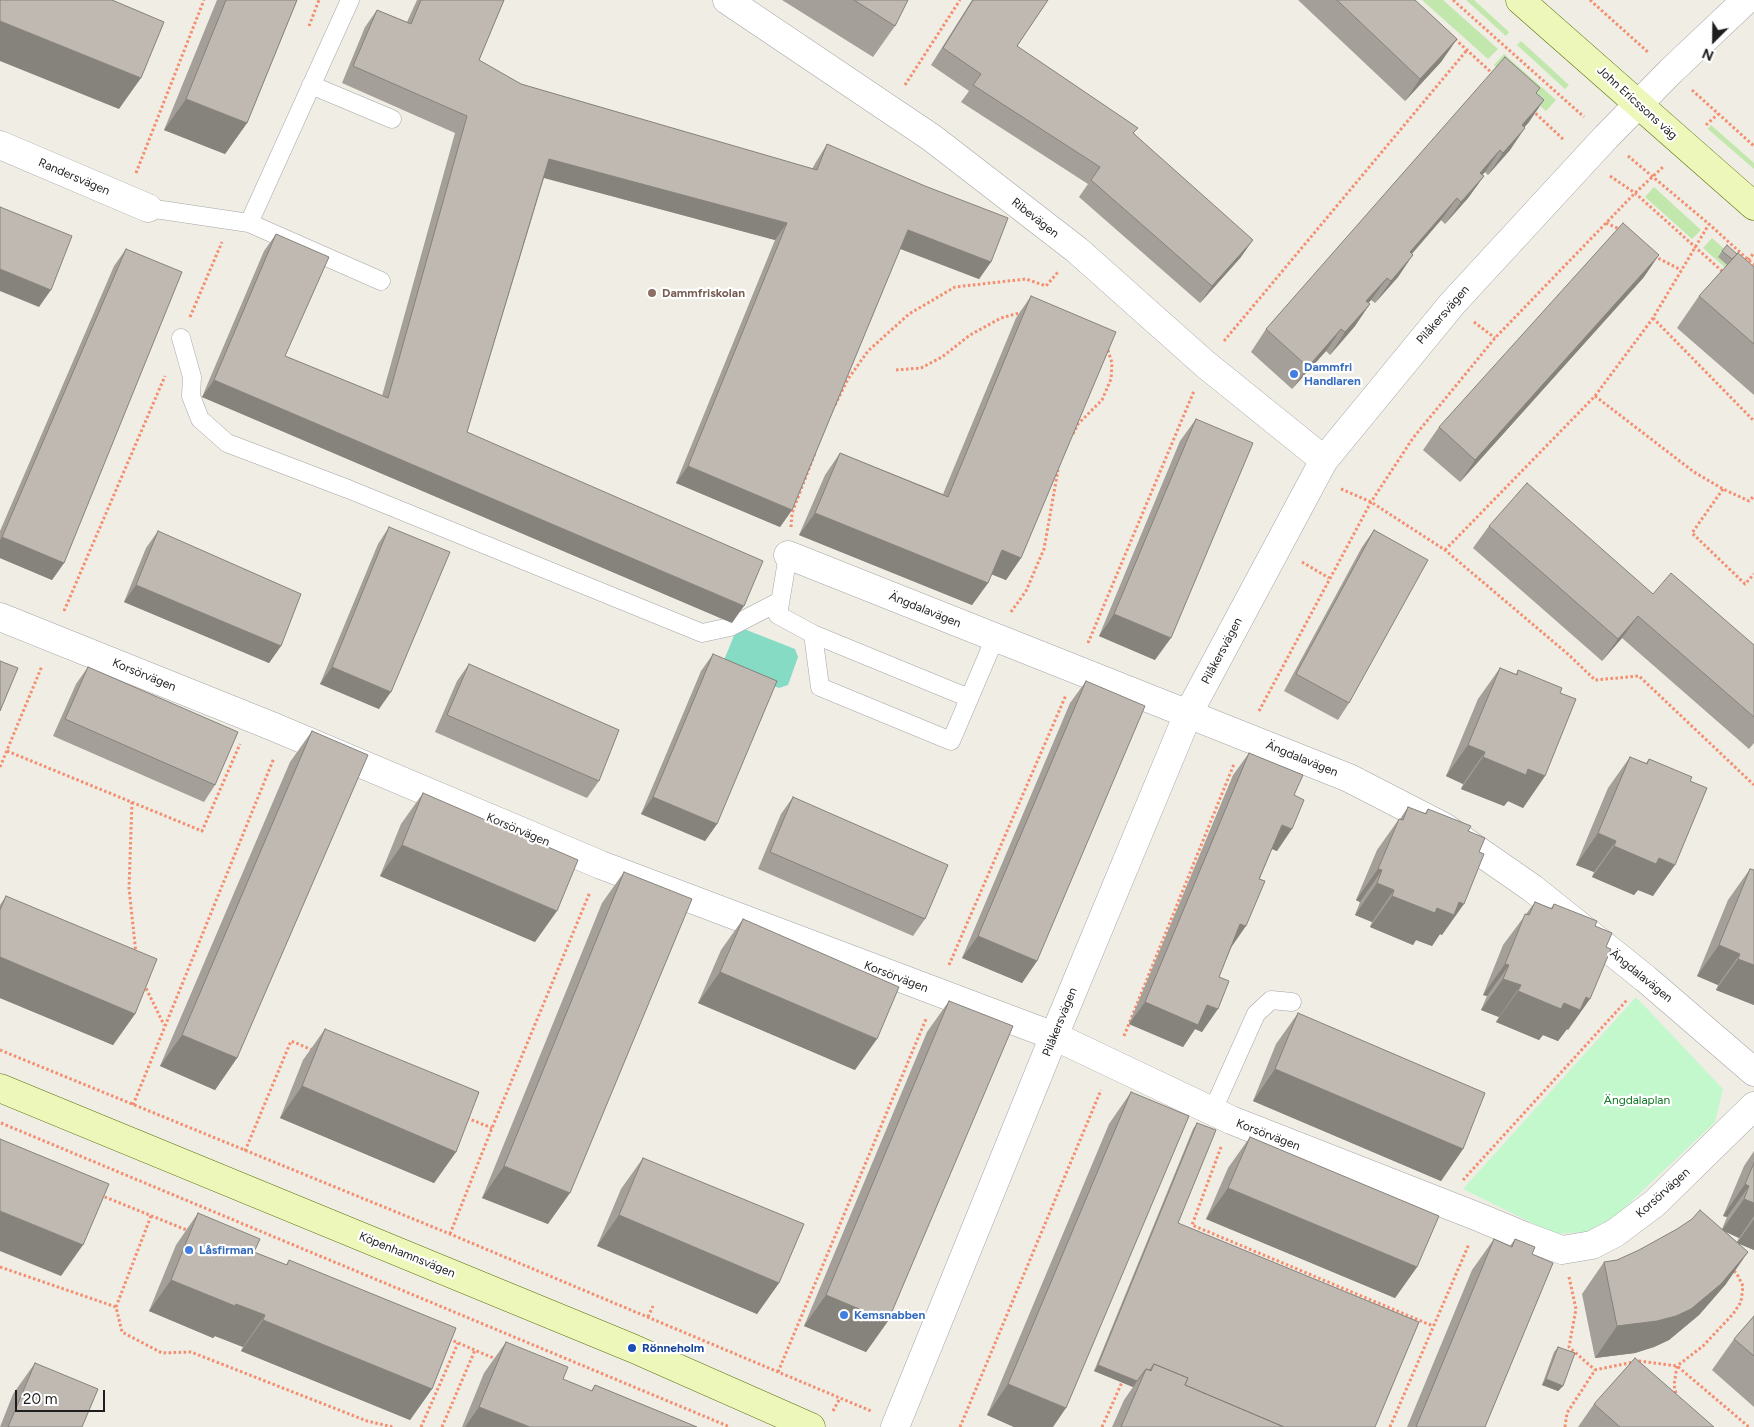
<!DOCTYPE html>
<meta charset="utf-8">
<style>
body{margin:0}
#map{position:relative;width:1754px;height:1427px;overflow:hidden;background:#efede4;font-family:Figtree,sans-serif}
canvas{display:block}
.north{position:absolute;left:1689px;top:15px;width:50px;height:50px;-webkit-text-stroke:4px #fff;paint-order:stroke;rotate:203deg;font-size:14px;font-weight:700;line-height:20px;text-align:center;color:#1e1e1e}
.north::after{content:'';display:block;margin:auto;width:18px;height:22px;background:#1e1e1e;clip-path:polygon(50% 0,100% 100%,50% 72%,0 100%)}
.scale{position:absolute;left:15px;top:1390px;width:90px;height:22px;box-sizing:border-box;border:2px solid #1e1e1e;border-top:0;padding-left:6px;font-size:15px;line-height:18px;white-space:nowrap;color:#1e1e1e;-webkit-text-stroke:4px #fff;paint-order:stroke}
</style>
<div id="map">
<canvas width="1754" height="1427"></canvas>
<div class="north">N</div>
<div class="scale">20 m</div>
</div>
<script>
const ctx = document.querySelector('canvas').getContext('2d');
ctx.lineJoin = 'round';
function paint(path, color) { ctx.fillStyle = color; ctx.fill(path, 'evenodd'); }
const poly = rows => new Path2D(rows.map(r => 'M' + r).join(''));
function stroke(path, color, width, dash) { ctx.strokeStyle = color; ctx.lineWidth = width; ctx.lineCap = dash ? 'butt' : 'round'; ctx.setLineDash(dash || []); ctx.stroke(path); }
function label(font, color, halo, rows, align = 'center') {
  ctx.font = font + ' Figtree,sans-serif'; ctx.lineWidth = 4.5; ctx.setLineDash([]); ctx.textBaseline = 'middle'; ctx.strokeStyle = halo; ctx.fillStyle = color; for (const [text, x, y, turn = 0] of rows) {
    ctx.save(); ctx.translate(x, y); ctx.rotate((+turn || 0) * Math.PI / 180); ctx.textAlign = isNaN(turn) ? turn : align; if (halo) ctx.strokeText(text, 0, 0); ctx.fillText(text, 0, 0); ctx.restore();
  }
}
paint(poly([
 [1422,0,1443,0,1498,49,1488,59],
 [1466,0,1474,0,1509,32,1506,36],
 [1521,41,1569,85,1565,89,1517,45],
 [1504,54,1556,100,1546,111,1494,65],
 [1711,125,1754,163,1754,169,1708,129],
 [1654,187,1701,230,1692,239,1645,197],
 [1712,238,1754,276,1754,293,1703,248]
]), '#c2e7ac');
paint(poly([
 [1636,997,1723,1089,1715,1122,1600,1231,1554,1234,1463,1189]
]), '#c3f8cd');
paint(poly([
 [744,629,795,649,798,657,788,685,779,688,728,668,724,660,736,631]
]), '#85dbc4');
const lane = poly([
 [311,85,392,119],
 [148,208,249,223,381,281],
 [249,223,350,0],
 [181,338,192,377,191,396,200,419,227,443,348,489,702,633,730,627,780,601],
 [788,555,778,615,813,634],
 [969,698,813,634,820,687,951,741,995,638],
 [1212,1112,1256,1014,1271,1000,1292,1002]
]);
const street = poly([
 [727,0,932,138,1077,250,1205,364,1324,460],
 [0,145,148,208],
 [788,555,1349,778,1444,827,1532,888,1646,979,1754,1072],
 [0,617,274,727,601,865,1054,1036,1231,1120,1481,1218,1524,1236,1562,1250,1592,1245,1615,1233,1655,1203,1754,1106],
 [895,1427,1054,1036,1188,714,1324,460,1452,304,1606,137,1671,71,1746,0]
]);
const secondary = poly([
 [1520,0,1754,206],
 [0,1088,632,1348,811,1427]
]);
stroke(lane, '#a5a5a5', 19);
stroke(street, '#a5a5a5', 29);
stroke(secondary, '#5a7208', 29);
stroke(poly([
 [1453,0,1584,117],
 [1590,0,1649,53],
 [309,26,319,0],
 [1455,39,1494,75],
 [905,85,960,0],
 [1692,90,1754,146],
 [1532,110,1564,140],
 [1706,125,1718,114],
 [1628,156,1709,224,1754,265],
 [136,173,204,0],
 [1610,176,1635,193,1723,272],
 [1606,223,1622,230],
 [1654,256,1681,270],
 [1748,260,1754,253],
 [190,317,222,242],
 [1653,318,1754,421],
 [1474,322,1495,338],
 [1224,341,1467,50],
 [896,370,921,368,942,357,970,335,1001,318,1023,312],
 [1595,396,1694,472,1723,489,1749,501,1754,496],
 [835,405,848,379,868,351,909,314,955,287,1026,279,1046,286,1058,272],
 [1073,434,1078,424,1102,400,1111,379,1112,363,1107,347],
 [1341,489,1371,502,1445,550,1569,655,1595,680,1639,676,1754,785],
 [1723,489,1692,533,1745,584,1754,574],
 [791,527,792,513,815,453],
 [1445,550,1595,396,1653,318,1709,224],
 [1302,562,1329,578],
 [64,611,165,376],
 [1011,612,1026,591,1044,549,1058,470],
 [1088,643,1194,391],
 [1259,711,1371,502,1413,438,1495,338,1635,193,1664,166],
 [7,751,202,831,240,744],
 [0,767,42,666],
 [132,802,129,888,136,954],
 [949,965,1066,695],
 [144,984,164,1025],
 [1124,1036,1234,764],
 [0,1050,450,1234,871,1411],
 [133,1105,274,758],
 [467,1118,492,1128],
 [1,1123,730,1427],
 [1221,1147,1192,1225,1433,1326],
 [245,1151,291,1041,315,1051],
 [1463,1180,1627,1000],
 [100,1195,189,1231],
 [151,1216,116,1307,122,1332,162,1353,191,1352,367,1421,393,1427],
 [450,1234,492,1128,590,892],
 [0,1267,116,1307],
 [1569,1277,1576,1309,1569,1347,1595,1370],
 [648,1317,653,1306],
 [449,1339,498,1360],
 [778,1372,926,1019],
 [1677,1398,1674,1385,1677,1366,1703,1346,1733,1314,1741,1302,1743,1286,1737,1274,1733,1270],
 [833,1411,840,1398],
 [421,1427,458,1343],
 [442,1427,475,1350],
 [960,1427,1101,1090],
 [1102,1427,1123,1380],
 [1390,1427,1469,1244],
 [1565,1427,1567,1413,1595,1370,1639,1361,1677,1366,1749,1427]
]), '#f58d6f', 3, [2.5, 2.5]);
stroke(lane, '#fff', 18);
stroke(street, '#fff', 28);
stroke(secondary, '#edf7ba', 28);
paint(poly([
 [217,0,297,0,247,123,225,154,164,130],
 [417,0,504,0,479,60,521,84,812,169,816,162,827,144,991,262,979,279,900,249,792,510,780,527,676,483,775,240,544,178,467,432,732,623,202,397,264,251,276,234,285,356,382,396,455,133,342,83,365,27,377,10,407,22],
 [782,0,908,0,895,26,873,57],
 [972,0,1048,0,1017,46,1134,133,1241,257,1200,303,1079,197,1088,184,961,102,969,91,931,65],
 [1298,0,1415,0,1457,39,1441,62,1405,101],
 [1536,93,1529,122,1524,127,1510,150,1488,175,1485,172,1482,175,1484,176,1468,198,1445,224,1441,220,1412,254,1398,277,1375,303,1371,300,1368,303,1355,326,1330,355,1326,351,1292,389,1251,352,1266,329],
 [126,249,64,563,52,580,0,558,0,531,114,266],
 [1722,251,1754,267,1754,395,1677,328,1699,296,1727,265,1718,257],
 [1644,277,1460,482,1423,450,1439,427],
 [1031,296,1021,558,1006,580,991,574,988,583,972,605,799,535,825,475,840,453,943,494,1016,318],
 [1196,419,1155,660,1099,636,1180,441],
 [1489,526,1653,594,1754,645,1754,743,1749,749,1622,638,1602,661,1473,548],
 [389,527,379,709,320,684,378,544],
 [1374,530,1349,703,1338,720,1284,691,1362,547],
 [158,531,281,646,269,663,124,602,146,548],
 [713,654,717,824,705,841,641,814,701,671],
 [469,664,599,781,587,798,435,732,457,681],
 [88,667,215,785,204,802,53,736,76,684],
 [1500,668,1516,674,1518,670,1560,693,1545,776,1523,808,1508,801,1504,806,1461,789,1463,784,1446,776,1478,699],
 [1086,681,1037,961,1022,983,962,958,1070,703],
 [312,731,237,1058,215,1090,160,1066,290,762],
 [1249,753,1294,795,1277,851,1272,849,1219,977,1202,1032,1195,1029,1183,1047,1129,1024,1233,775],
 [1630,757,1646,763,1649,759,1690,781,1653,896,1638,890,1634,895,1592,877,1594,872,1576,865,1608,788],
 [423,793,535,942,380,876,401,824],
 [793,797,925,919,913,936,758,869,781,814],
 [1408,807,1425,813,1428,809,1468,831,1442,935,1440,934,1432,946,1416,940,1413,945,1370,927,1372,922,1355,915,1360,902,1356,900,1377,850,1399,819,1400,819],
 [1750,869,1754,1005,1716,990,1718,985,1697,976,1728,900],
 [624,872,548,1224,482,1198,602,903],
 [6,896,135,1014,113,1045,0,998,0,905],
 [1535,902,1551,908,1554,904,1595,926,1568,1030,1567,1029,1558,1041,1543,1035,1539,1040,1496,1022,1499,1017,1481,1010,1487,996,1483,995,1503,945],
 [743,919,855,1070,698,1003,721,950],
 [949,1001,888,1321,866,1352,804,1326,927,1032],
 [1298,1013,1463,1149,1441,1181,1253,1101,1276,1044],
 [325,1029,456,1152,434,1183,280,1118,303,1060],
 [1131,1092,1053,1427,1014,1427,987,1415,1109,1124],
 [1197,1123,1178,1223,1375,1427,1112,1427,1124,1400,1133,1387,1094,1371,1193,1129],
 [1250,1137,1417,1267,1395,1298,1206,1219,1228,1168],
 [1754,1151,1754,1250,1738,1243,1726,1284,1699,1315,1669,1340,1654,1347,1635,1353,1595,1358,1582,1294,1604,1262,1617,1260,1722,1229,1727,1217,1723,1216,1744,1166],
 [1726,1232,1739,1238,1737,1242],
 [643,1158,779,1283,757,1314,597,1246,621,1189],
 [198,1213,254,1252,286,1265,289,1260,432,1389,410,1420,241,1351,243,1347,215,1336,213,1338,149,1311,176,1245],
 [1494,1239,1510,1246,1515,1239,1532,1254,1485,1427,1407,1427,1472,1270],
 [1754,1316,1754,1407,1712,1370,1734,1339],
 [506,1342,563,1379,591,1391,595,1385,697,1427,462,1427,484,1373],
 [1558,1347,1563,1386,1558,1391,1542,1385,1554,1352],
 [35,1363,82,1427,0,1427,13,1394],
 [1594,1404,1714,1427,1578,1427]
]), '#a49f98');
paint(poly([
 [0,21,141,78,119,109,0,61],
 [1457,39,1441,62,1405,101,1420,79],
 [186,99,247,123,225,154,164,130],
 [1544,100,1529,122,1507,147,1522,125],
 [1525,128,1510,150,1488,175,1503,153],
 [1500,150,1485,172,1464,195,1480,173],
 [549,159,787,223,775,240,537,176],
 [1484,176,1468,198,1445,224,1461,202],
 [1457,198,1441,220,1394,274,1410,252],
 [908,230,991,262,979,279,896,247],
 [1253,240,1241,257,1200,303,1212,286],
 [1413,255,1398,277,1375,303,1391,281],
 [1659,255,1644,277,1460,482,1475,460],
 [0,269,51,290,39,307,0,291],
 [1387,278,1371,300,1351,323,1366,301],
 [1370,304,1355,326,1330,355,1345,332],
 [1341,329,1326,351,1292,389,1308,367],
 [214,380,744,606,732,623,202,397],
 [688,466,792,510,780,527,676,483],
 [815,513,988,583,972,605,799,535],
 [2,537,64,563,52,580,0,558,0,540],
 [1002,550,1021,558,1006,580,986,572],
 [136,585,281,646,269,663,124,602],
 [1114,614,1171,638,1155,660,1099,636],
 [1638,616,1622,638,1602,661,1618,639],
 [332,667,391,692,379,709,320,684],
 [1468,745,1485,752,1463,784,1446,776],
 [1483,757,1528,769,1545,776,1523,808,1508,801,1504,806,1461,789],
 [653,797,717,824,705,841,641,814],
 [1282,825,1292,829,1277,851,1267,847],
 [1598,833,1616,841,1594,872,1576,865],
 [402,845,557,911,535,942,380,876],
 [1614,846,1659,858,1675,865,1653,896,1638,890,1634,895,1592,877],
 [1378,869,1382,870,1360,902,1356,900],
 [1377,883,1394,890,1372,922,1355,915],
 [1392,896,1437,908,1459,902,1464,904,1442,935,1440,934,1432,946,1416,940,1413,945,1370,927],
 [1240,924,1246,926,1230,949],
 [978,936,1037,961,1022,983,962,958],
 [1719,945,1740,954,1718,985,1697,976],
 [0,957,135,1014,113,1045,0,998],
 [1738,959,1754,965,1754,1005,1716,990],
 [1505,964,1509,965,1487,996,1483,995],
 [720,972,877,1039,855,1070,698,1003],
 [1503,979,1521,985,1499,1017,1481,1010],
 [1518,991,1586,997,1590,999,1568,1030,1567,1029,1558,1041,1543,1035,1539,1040,1496,1022],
 [1145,1002,1207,1005,1218,1009,1202,1032,1195,1029,1183,1047,1129,1024],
 [182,1035,237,1058,215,1090,160,1066],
 [1275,1069,1463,1149,1441,1181,1253,1101],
 [302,1086,456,1152,434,1183,280,1118],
 [504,1166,570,1193,548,1224,482,1198],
 [1745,1184,1749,1186,1727,1217,1723,1216],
 [1228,1188,1417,1267,1395,1298,1206,1219],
 [1744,1199,1754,1203,1754,1216,1739,1238,1722,1230],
 [0,1211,83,1245,61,1276,0,1251],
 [619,1215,779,1283,757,1314,597,1246],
 [1754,1219,1754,1250,1737,1243],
 [1748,1252,1726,1284,1699,1315,1669,1340,1654,1347,1635,1353,1595,1358,1617,1326],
 [171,1280,236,1304,265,1315,243,1347,215,1336,213,1338,149,1311],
 [826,1295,888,1321,866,1352,804,1326],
 [263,1320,432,1389,410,1420,241,1351],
 [1098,1365,1137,1381,1133,1387,1094,1371],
 [1546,1379,1563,1386,1558,1391,1542,1385],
 [1008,1384,1066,1408,1053,1427,1014,1427,987,1415],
 [479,1407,529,1427,465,1427]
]), '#86827c');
const building = poly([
 [0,0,112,0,164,22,141,78,0,21,0,0],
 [226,0,297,0,247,123,186,99,226,0],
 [421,0,504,0,479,60,521,84,817,170,827,144,925,186,1008,218,991,262,908,230,792,510,688,466,787,223,549,159,467,432,763,561,744,606,214,380,276,234,329,257,285,356,388,398,467,116,353,66,377,10,411,24,421,0],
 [854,0,908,0,895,26,854,0],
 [973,0,1048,0,1017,46,1138,128,1133,133,1253,240,1212,286,1091,180,1100,167,973,85,981,74,943,48,973,0],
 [1337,0,1415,0,1457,39,1420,79,1337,0],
 [1505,57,1540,88,1536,93,1544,100,1522,125,1525,128,1503,153,1500,150,1480,173,1484,176,1461,202,1457,198,1410,252,1413,255,1391,281,1387,278,1366,301,1370,304,1345,332,1341,329,1308,367,1266,329,1505,57],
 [0,207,72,236,51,290,0,269,0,207],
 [1623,223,1659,255,1475,460,1439,427,1623,223],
 [1727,245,1737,254,1732,259,1722,251,1727,245],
 [126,249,182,272,64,563,2,537,126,249],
 [1738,253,1754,267,1754,344,1699,296,1738,253],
 [1031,296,1116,332,1021,558,1002,550,988,583,815,513,840,453,948,497,1031,296],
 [1196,419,1253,443,1171,638,1114,614,1196,419],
 [1527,483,1653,594,1671,573,1754,645,1754,717,1638,616,1618,639,1489,526,1527,483],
 [389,527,450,552,391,692,332,667,389,527],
 [1374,530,1428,560,1349,703,1296,674,1374,530],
 [158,531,301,594,281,646,136,585,158,531],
 [713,654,777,681,717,824,653,797,713,654],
 [0,661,18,668,0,711,0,661],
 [469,664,619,730,599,781,447,715,469,664],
 [88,667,238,732,215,785,65,719,88,667],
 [1500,668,1517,675,1518,670,1562,688,1560,693,1576,699,1545,776,1528,769,1526,775,1483,757,1485,752,1468,745,1500,668],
 [1086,681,1145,706,1037,961,978,936,1086,681],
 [312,731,368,755,237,1058,182,1035,312,731],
 [1249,753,1303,775,1294,795,1304,800,1292,829,1282,825,1259,879,1265,881,1246,926,1240,924,1219,977,1229,981,1218,1009,1207,1005,1198,1025,1145,1002,1249,753],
 [1630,757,1647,764,1649,759,1692,777,1690,781,1707,788,1675,865,1659,858,1656,864,1614,846,1616,841,1598,833,1630,757],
 [423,793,578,860,557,911,402,845,423,793],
 [793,797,948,865,925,919,770,852,793,797],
 [1408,807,1426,814,1428,809,1471,826,1468,831,1485,838,1479,852,1484,854,1464,904,1459,902,1454,915,1437,908,1435,913,1392,896,1394,890,1377,883,1382,870,1378,869,1399,819,1403,820,1408,807],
 [1750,869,1754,870,1754,965,1738,959,1740,954,1719,945,1750,869],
 [624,872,692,899,570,1193,504,1166,624,872],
 [6,896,157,959,135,1014,0,957,0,910,6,896],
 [1535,902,1552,909,1554,904,1597,921,1595,926,1612,933,1606,947,1611,949,1590,999,1586,997,1580,1010,1564,1003,1561,1009,1518,991,1521,985,1503,979,1509,965,1505,964,1525,914,1529,915,1535,902],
 [743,919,899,987,877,1039,720,972,743,919],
 [949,1001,1013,1026,888,1321,826,1295,949,1001],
 [1298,1013,1485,1093,1463,1149,1275,1069,1298,1013],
 [325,1029,479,1092,456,1152,302,1086,325,1029],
 [1131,1092,1189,1116,1066,1408,1008,1384,1131,1092],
 [1197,1123,1216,1130,1178,1223,1419,1322,1375,1427,1284,1427,1185,1385,1188,1378,1154,1364,1150,1370,1146,1369,1137,1381,1098,1365,1197,1123],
 [1250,1137,1439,1216,1417,1267,1228,1188,1250,1137],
 [0,1139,109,1184,83,1245,0,1211,0,1139],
 [643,1158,804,1224,779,1283,619,1215,643,1158],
 [1754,1163,1754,1203,1744,1199,1749,1186,1745,1184,1754,1163],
 [1700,1210,1748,1252,1721,1284,1691,1309,1676,1316,1657,1321,1617,1326,1604,1262,1617,1260,1639,1250,1677,1229,1692,1219,1700,1210],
 [198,1213,260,1239,254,1252,287,1265,289,1260,456,1328,432,1389,263,1320,265,1315,236,1304,235,1306,171,1280,198,1213],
 [1494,1239,1512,1247,1515,1239,1535,1247,1532,1254,1553,1263,1485,1427,1416,1427,1494,1239],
 [1754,1316,1754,1356,1734,1339,1754,1316],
 [506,1342,568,1367,563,1379,592,1391,595,1385,697,1427,530,1427,479,1407,506,1342],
 [1558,1347,1575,1353,1563,1386,1546,1379,1558,1347],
 [1635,1358,1714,1427,1620,1427,1594,1404,1635,1358],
 [35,1363,98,1389,82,1427,8,1427,35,1363],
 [1154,1364,1188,1378,1185,1385,1284,1427,1121,1427,1146,1369,1151,1371,1154,1364]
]);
paint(building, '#bfb9b1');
stroke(building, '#86827c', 1);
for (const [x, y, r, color] of [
 [652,293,5,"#8d6e63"],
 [1294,374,5,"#3f7fe0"],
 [189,1250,5,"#3f7fe0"],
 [844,1315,5,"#3f7fe0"],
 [632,1348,5,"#1a4fb4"]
]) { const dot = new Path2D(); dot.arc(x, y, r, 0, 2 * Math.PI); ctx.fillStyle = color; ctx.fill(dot); stroke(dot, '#fff', 2); }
label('12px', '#1e1e1e', '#fff', [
 ["John Ericssons väg",1637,103,42],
 ["Randersvägen",74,177,23],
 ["Ribevägen",1035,218,38],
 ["Pilåkersvägen",1443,315,-49],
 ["Ängdalavägen",925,610,22],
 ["Pilåkersvägen",1222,651,-62],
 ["Korsörvägen",144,675,22],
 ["Ängdalavägen",1302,759,22],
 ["Korsörvägen",518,830,23],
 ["Ängdalavägen",1641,976,39],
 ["Korsörvägen",896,977,21],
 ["Pilåkersvägen",1060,1022,-68],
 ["Korsörvägen",1268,1135,21],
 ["Korsörvägen",1663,1193,-42],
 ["Köpenhamnsvägen",407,1255,22]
]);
label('bold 12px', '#785e54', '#fff', [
 ["Dammfriskolan",662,293]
], 'left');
label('bold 12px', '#366cbe', '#fff', [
 ["Dammfri",1304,367],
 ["Handlaren",1304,381],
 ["Låsfirman",199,1250],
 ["Kemsnabben",854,1315]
], 'left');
label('12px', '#0f7925', '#fff', [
 ["Ängdalaplan",1637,1100]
]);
label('bold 12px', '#164399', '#fff', [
 ["Rönneholm",642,1348]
], 'left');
</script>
